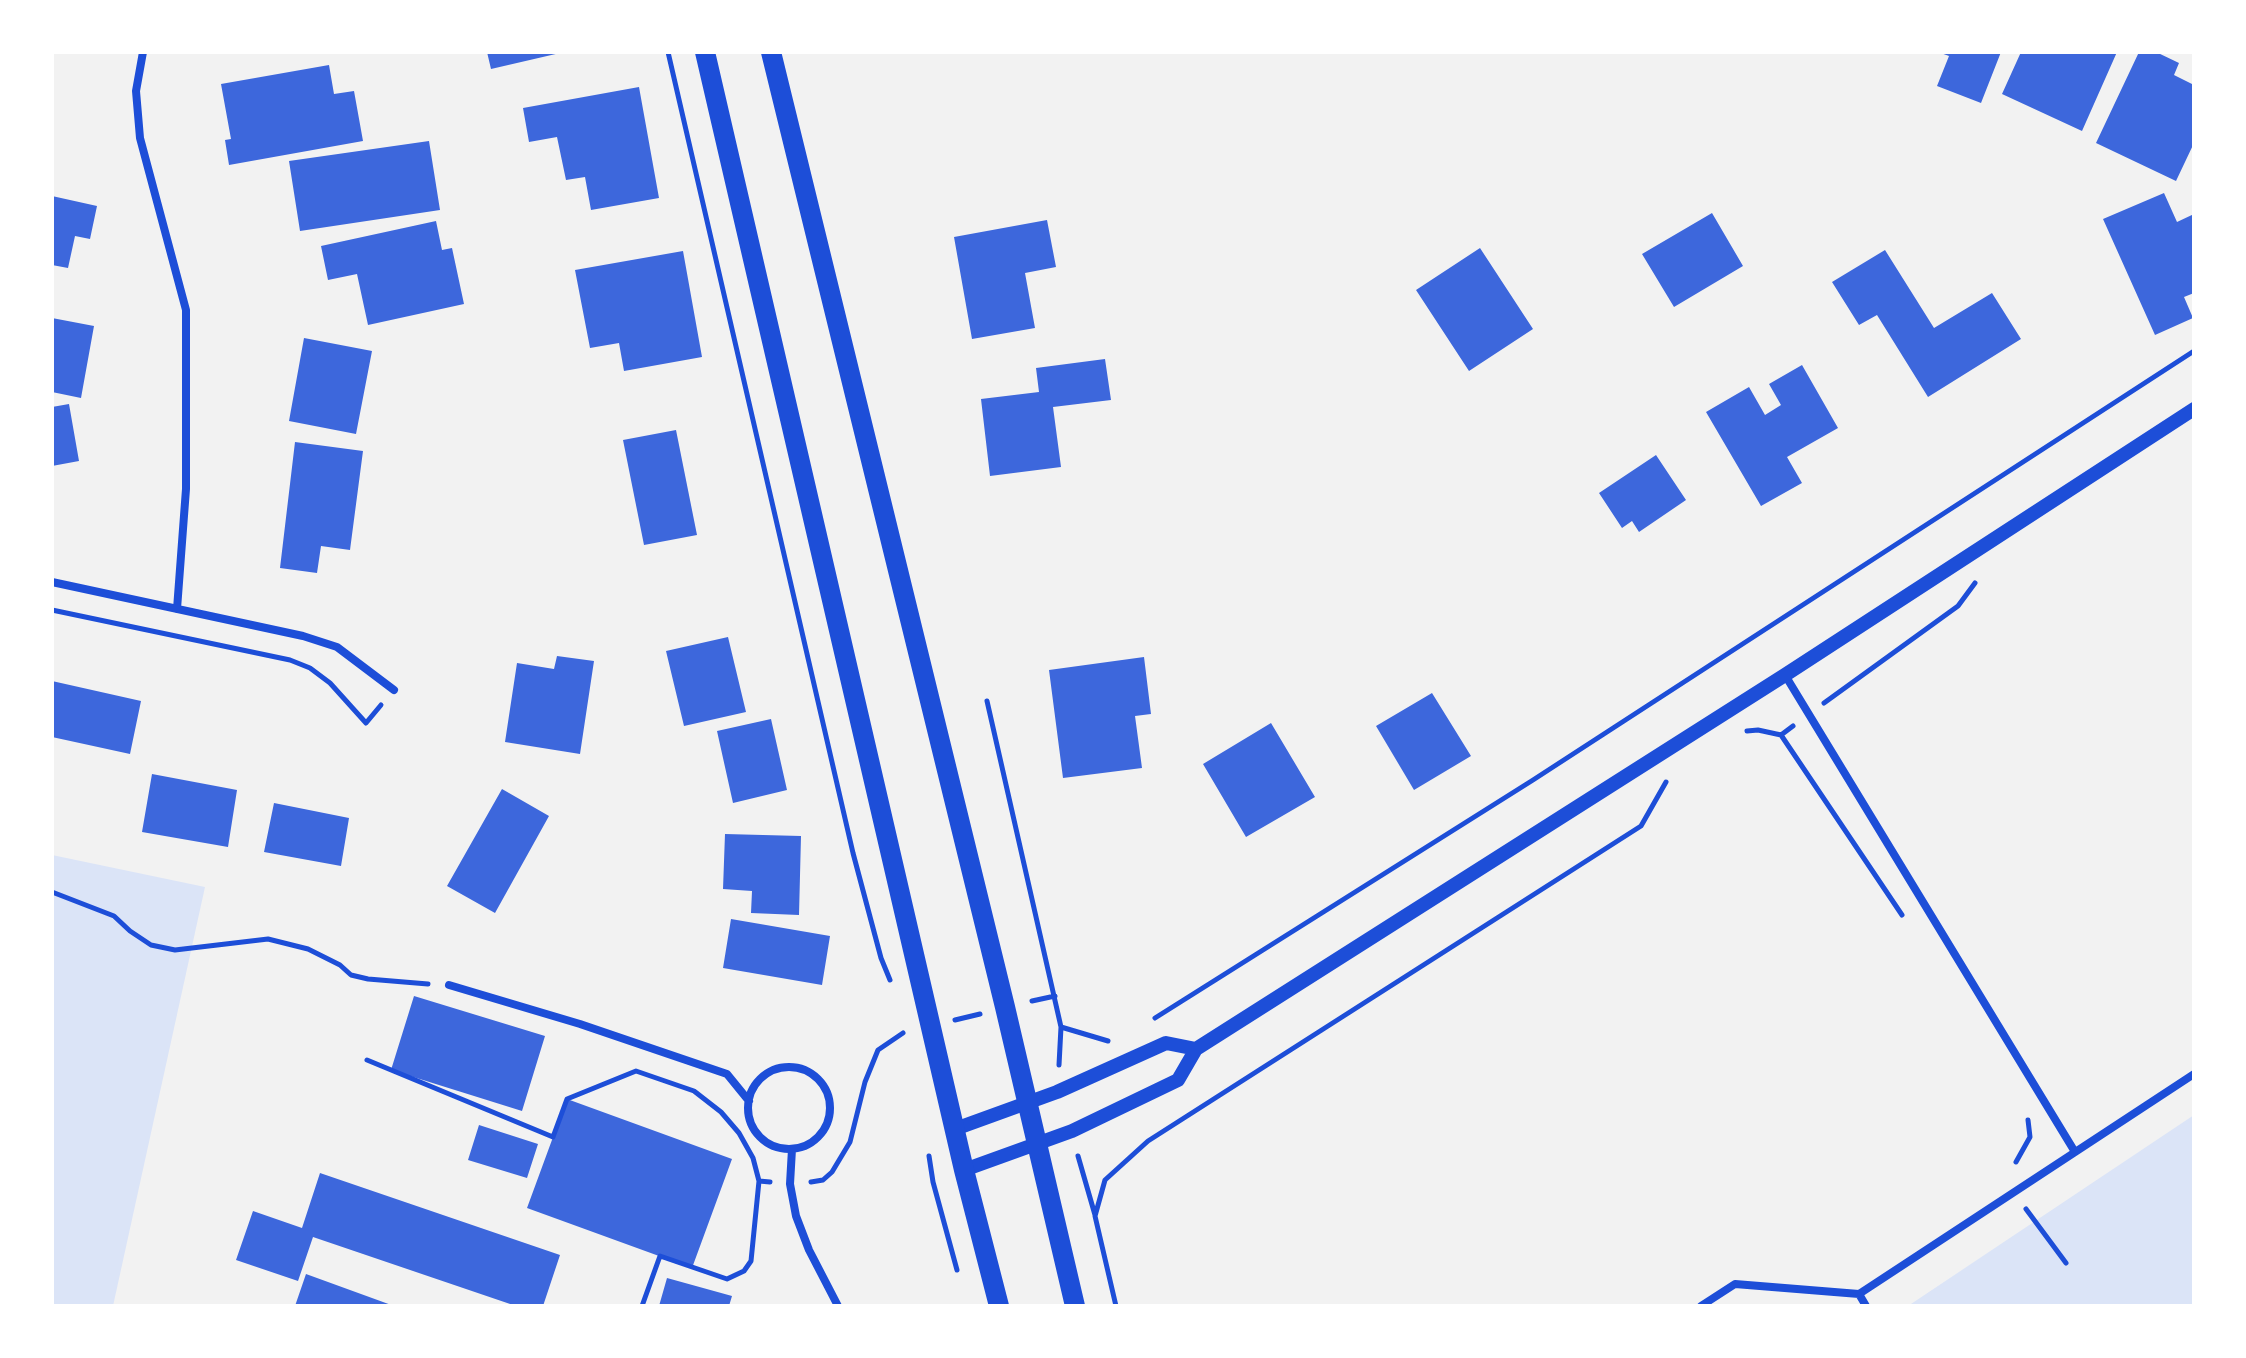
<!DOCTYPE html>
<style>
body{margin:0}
#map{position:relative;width:2246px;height:1358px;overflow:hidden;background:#f2f2f2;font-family:"Exo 2",sans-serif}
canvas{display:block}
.frame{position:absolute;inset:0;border:54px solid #fff;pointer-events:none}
</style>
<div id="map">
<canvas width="2246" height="1358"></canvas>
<div class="frame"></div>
</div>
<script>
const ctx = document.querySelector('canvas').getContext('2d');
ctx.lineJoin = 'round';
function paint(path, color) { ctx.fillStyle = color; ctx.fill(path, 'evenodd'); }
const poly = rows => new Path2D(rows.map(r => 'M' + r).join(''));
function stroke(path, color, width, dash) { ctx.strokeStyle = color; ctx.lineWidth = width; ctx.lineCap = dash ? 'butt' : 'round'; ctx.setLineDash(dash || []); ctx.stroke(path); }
paint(poly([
 [52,855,205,887,113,1306,52,1306],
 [2194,1115,2194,1306,1908,1306]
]), '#dbe4f7');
paint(poly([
 [487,52,560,52,560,53,491,69],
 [1938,52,2001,52,1981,103,1937,86,1949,56],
 [2021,52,2117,52,2082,131,2002,94],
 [2139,52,2156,52,2179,63,2174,75,2194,85,2194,143,2176,181,2096,143],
 [329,65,334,94,354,91,363,141,229,165,225,140,231,139,221,84],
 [639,87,659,198,591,210,585,177,566,180,557,137,529,142,523,108],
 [429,141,440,210,300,231,289,161],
 [2164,193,2177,222,2194,214,2194,293,2184,297,2193,318,2155,335,2103,219],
 [52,196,97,206,90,239,75,236,68,268,52,265],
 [1712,213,1743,266,1674,307,1642,254],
 [1047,220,1056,267,1025,273,1035,328,972,339,954,237],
 [436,221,442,250,452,248,464,304,368,325,357,274,328,280,321,246],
 [1480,248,1533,329,1469,371,1416,290],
 [1885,250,1934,328,1992,293,2021,339,1928,397,1877,315,1859,325,1832,282],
 [683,251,702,357,624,371,619,343,590,348,575,270],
 [52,318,94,326,81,398,52,392],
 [304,338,372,351,356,434,289,421],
 [1105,359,1111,400,1053,407,1061,467,990,476,981,399,1039,392,1036,368],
 [1802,365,1838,428,1787,457,1802,483,1761,506,1706,412,1749,387,1765,415,1781,405,1769,384],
 [69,404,79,461,52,466,52,407],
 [676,430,697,535,644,545,623,440],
 [295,442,363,451,350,550,321,546,317,573,280,568],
 [1656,455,1686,500,1639,532,1632,521,1622,528,1599,493],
 [728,637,746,712,684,726,666,651],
 [557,656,594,661,580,754,505,742,517,663,554,669],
 [1144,657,1151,714,1135,716,1142,768,1063,778,1049,670],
 [52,681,141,701,130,754,52,737],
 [1432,693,1471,756,1414,790,1376,726],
 [771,719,787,790,733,803,717,731],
 [1271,723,1315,797,1246,837,1203,764],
 [152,774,237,790,228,847,142,832],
 [502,789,549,816,495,913,447,886],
 [274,803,349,818,341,866,264,852],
 [725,834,801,836,799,915,751,913,752,891,723,889],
 [731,919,830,936,822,985,723,968],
 [414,996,545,1036,522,1111,391,1070],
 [567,1099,732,1159,692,1268,527,1208],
 [479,1125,538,1144,527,1178,468,1160],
 [320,1173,560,1255,543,1306,516,1306,313,1237,298,1281,236,1260,253,1211,302,1228],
 [306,1274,394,1306,295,1306],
 [667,1278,732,1296,729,1306,659,1306]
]), '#3d67dc');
stroke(poly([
 [668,52,853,853,881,958,890,980],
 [52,610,290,660,310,668,330,683,366,723,381,705],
 [987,701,1061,1027,1059,1065],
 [1824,703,1958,606,1975,583],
 [1747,731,1758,730,1781,735,1793,726],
 [1781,735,1902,915],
 [52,892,114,916,130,931,151,945,175,950,268,939,308,949,340,965,351,975,368,979,428,984],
 [1032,1001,1055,996],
 [1155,1018,1533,780,2194,351],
 [955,1020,980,1014],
 [1061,1027,1108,1041],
 [367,1060,553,1137,567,1099,636,1071,694,1091,721,1112,739,1133,753,1158,759,1181,770,1182],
 [929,1156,933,1182,957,1270],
 [1078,1156,1095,1215],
 [2016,1162,2030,1137,2028,1120],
 [811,1182,823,1180,832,1172,850,1142,865,1082,878,1050,903,1033],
 [2026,1209,2066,1263],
 [642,1306,660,1256,727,1279,744,1271,751,1261,759,1181],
 [1116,1306,1095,1216,1105,1180,1148,1141,1641,826,1666,782]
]), '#1d4ed8', 5);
stroke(poly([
 [143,52,136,91,140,138,186,310,186,489,177,609],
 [52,582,303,636,337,647,394,690],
 [1785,675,2075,1152],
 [449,985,580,1024,727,1074,749,1101],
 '748 1108a41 41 0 1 1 82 0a41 41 0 1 1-82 0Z',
 [792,1149,790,1184,796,1216,809,1250,838,1306],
 [1859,1294,1866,1306],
 [1701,1306,1735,1284,1859,1294,2194,1074]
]), '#1d4ed8', 8);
stroke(poly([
 [955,1129,1057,1092,1166,1043,1196,1049],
 [964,1170,1072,1131,1178,1080,1196,1049,1785,675,2194,409]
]), '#1d4ed8', 14);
stroke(poly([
 [705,52,964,1170,999,1306],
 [771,52,1005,1007,1075,1306]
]), '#1d4ed8', 20);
</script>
